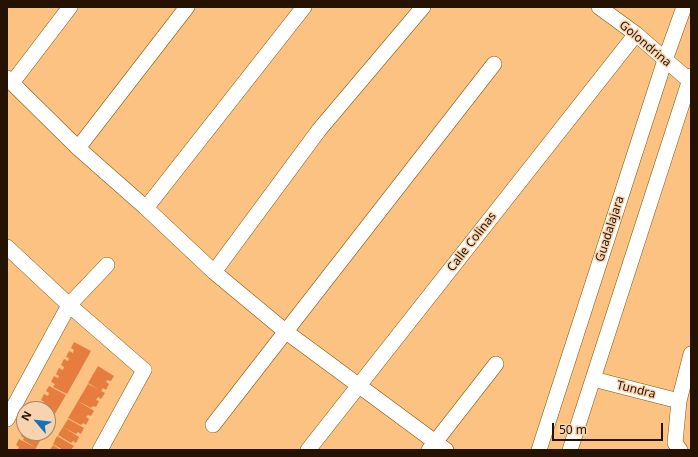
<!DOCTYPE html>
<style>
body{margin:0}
#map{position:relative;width:698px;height:457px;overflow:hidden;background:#fbc281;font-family:"Noto Sans",sans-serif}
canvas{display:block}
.frame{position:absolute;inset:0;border:8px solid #261200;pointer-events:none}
.north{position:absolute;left:16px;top:401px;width:40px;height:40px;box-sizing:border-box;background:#f7d4af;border:1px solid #a38669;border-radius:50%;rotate:298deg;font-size:11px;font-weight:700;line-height:16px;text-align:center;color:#261200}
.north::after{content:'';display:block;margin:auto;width:14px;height:18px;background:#1073bf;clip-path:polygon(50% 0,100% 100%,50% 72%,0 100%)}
.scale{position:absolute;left:552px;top:423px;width:111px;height:18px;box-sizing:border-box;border:2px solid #261200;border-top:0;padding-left:5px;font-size:12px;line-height:14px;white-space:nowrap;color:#261200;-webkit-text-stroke:3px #f7d4af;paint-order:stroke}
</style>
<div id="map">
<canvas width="698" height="457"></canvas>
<div class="frame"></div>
<div class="north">N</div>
<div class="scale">50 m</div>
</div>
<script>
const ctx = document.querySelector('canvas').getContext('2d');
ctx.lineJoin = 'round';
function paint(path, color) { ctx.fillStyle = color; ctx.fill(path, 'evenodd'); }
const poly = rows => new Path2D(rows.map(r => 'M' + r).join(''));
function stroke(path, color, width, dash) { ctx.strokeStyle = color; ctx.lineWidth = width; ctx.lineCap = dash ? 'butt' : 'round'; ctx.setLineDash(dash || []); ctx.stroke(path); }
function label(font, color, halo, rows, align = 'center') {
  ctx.font = font + ' "Noto Sans",sans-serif'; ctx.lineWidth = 3; ctx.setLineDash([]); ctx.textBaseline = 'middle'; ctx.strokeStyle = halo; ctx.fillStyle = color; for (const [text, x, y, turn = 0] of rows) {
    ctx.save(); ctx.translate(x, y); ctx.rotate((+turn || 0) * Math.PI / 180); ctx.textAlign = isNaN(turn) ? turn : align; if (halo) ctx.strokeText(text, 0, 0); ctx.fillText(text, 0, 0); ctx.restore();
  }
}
paint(poly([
 [74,342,91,351,67,394,53,387,55,384,51,382,54,376,58,378,59,376,56,374,59,368,63,370,64,367,61,365,64,359,68,361,69,358,66,357,69,351,73,353,74,350,71,348],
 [98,366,114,376,111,381,107,380,106,382,109,384,106,390,103,388,101,391,88,383],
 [88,384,105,393,101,399,98,397,96,400,99,401,96,407,93,406,91,408,78,401],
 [49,386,66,395,56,412,43,404,44,402,41,400,44,394,48,396,49,393,46,391],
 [78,401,94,411,91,416,88,415,86,417,89,419,86,425,83,423,81,425,68,418],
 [39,403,56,412,51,420,48,419,48,409,36,409],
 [68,419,84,428,81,434,78,432,76,434,63,427],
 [63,427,79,437,76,443,73,441,71,443,58,435],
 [24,431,24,433,29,433,41,439,36,448,23,440,24,438,21,436],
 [31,433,44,433,41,439],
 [57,436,74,446,71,450,63,450,53,444],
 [19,439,36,448,35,450,18,449,19,447,16,445],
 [53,445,61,450,50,450]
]), '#e67d3f');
const street = poly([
 [599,7,636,34,691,82],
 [7,78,78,148,146,208,214,272,285,331,446,450],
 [12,83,70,7],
 [78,148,187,7],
 [146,208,304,7],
 [7,247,69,305,144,370,100,450],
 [214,272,319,130,423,7],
 [593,379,679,401],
 [7,419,69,305,107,265],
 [213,425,494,64],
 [308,450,636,34],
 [429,450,496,364],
 [539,450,665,60,684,7],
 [570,450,691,76],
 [680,450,675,443,679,401,691,354]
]);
stroke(street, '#865408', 16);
stroke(street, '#fff', 15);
label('12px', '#261200', '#f7d4af', [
 ["Golondrina",645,44,40],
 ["Guadalajara",610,229,-72],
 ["Calle Colinas",472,242,-52],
 ["Tundra",636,390,14]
]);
</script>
